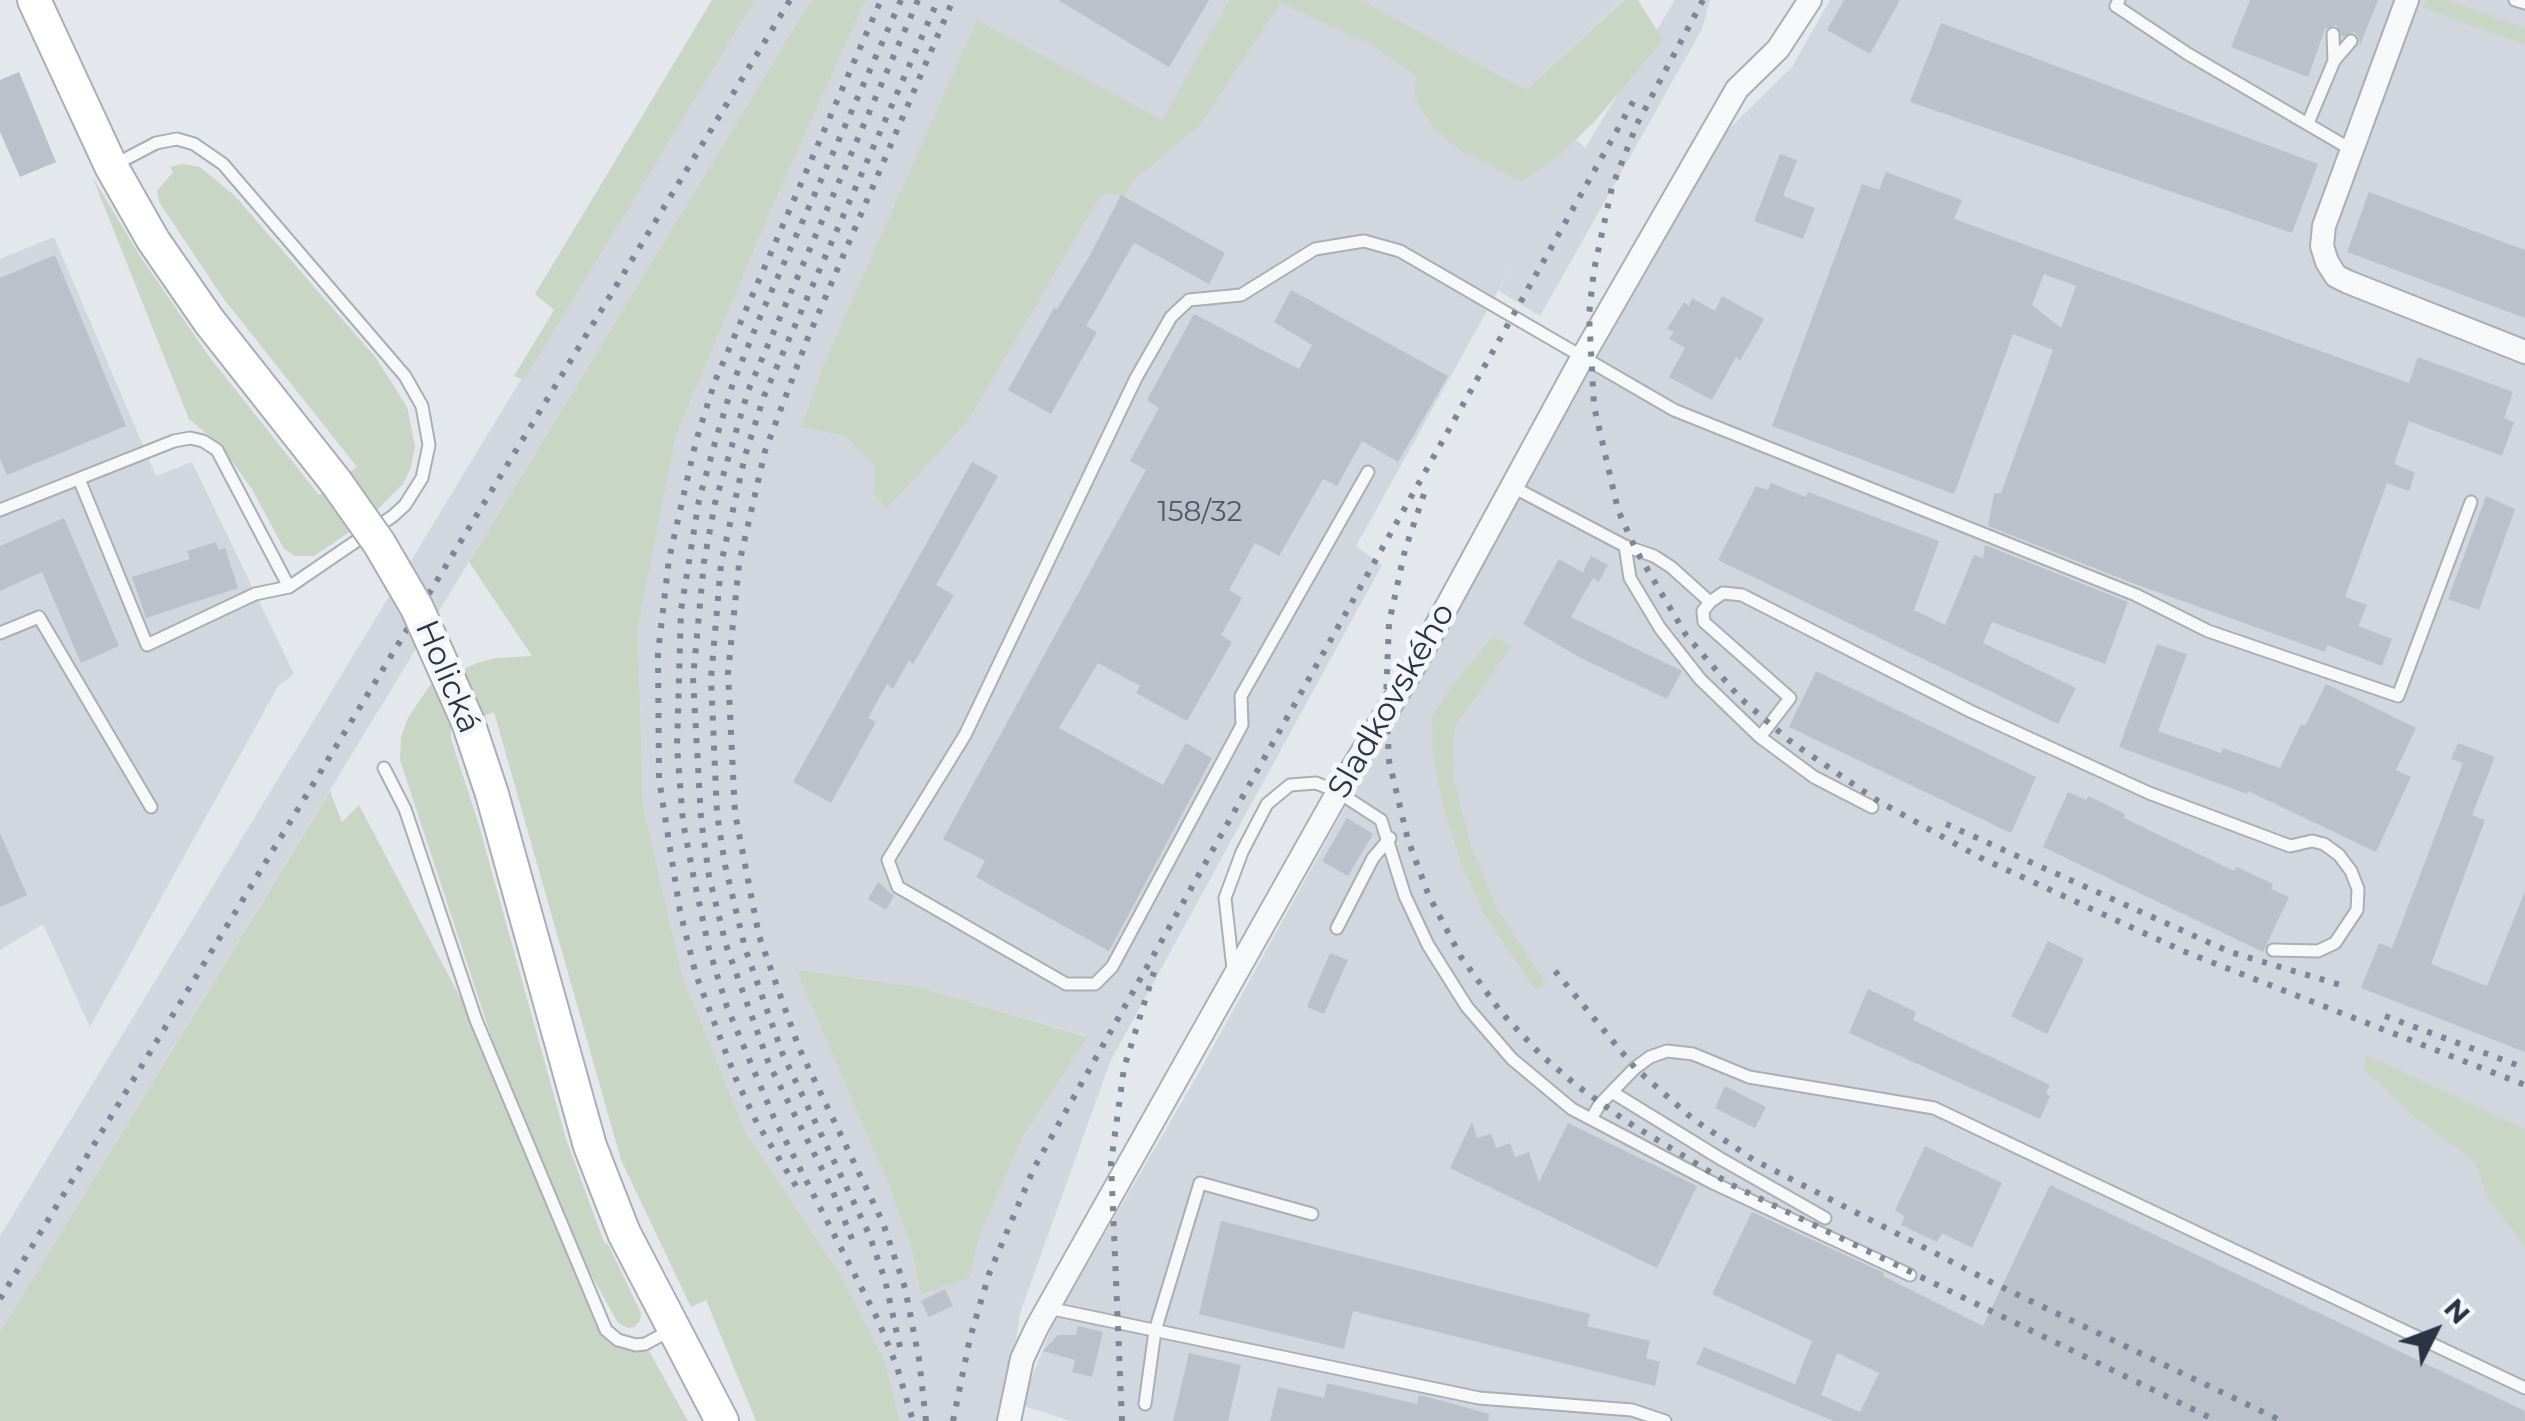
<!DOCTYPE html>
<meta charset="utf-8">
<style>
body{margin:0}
#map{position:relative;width:2525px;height:1421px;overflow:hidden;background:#e4e7ec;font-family:Montserrat,sans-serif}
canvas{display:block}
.north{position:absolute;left:2385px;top:1281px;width:100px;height:100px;-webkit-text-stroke:8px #f4f6f9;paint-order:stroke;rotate:48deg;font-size:28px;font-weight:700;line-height:40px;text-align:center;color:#2b3445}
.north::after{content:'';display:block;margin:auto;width:35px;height:45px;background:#2b3445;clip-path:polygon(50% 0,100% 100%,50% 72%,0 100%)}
</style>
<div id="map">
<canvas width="2525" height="1421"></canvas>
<div class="north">N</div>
</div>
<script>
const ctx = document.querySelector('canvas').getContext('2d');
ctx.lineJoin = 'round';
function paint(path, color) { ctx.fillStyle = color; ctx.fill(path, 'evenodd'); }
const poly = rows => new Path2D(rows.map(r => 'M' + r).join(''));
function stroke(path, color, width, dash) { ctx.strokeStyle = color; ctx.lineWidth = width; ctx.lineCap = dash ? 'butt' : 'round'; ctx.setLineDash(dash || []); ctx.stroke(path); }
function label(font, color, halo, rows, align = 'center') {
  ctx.font = font + ' Montserrat,sans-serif'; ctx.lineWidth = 10; ctx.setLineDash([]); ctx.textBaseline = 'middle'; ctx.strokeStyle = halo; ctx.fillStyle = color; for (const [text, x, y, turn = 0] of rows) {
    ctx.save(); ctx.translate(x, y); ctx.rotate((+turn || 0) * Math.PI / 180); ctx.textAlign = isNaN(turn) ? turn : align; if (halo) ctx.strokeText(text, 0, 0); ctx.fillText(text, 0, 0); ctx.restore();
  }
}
paint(poly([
 [752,0,811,0,0,1332,0,1236],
 [866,0,1623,0,1526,90,1585,148,1675,0,1710,0,1702,29,1540,316,1499,291,1513,264,1356,546,1382,565,1110,1062,1020,1313,1004,1421,900,1421,885,1361,840,1274,746,1132,683,978,643,805,638,627,676,436,772,208],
 [797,969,923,988,1086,1036,1023,1137,979,1237,970,1278,921,1293,911,1248,889,1186],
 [1830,0,2525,0,2525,1421,1071,1421,1021,1405,1054,1321,1197,1076,1450,617,1726,132,1792,67],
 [54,237,156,476,192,462,294,674,278,686,90,1027,43,924,0,950,0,259]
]), '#d2d6de');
paint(poly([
 [712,0,755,0,524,380,514,376,554,310,535,294],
 [811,0,866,0,772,208,676,436,638,627,643,805,683,978,746,1132,840,1274,885,1361,900,1421,756,1421,706,1300,691,1307,621,1160,494,712,451,728,451,739,478,822,566,1139,604,1242,609,1246,641,1313,640,1321,634,1327,628,1328,618,1323,589,1271,492,1039,400,760,401,737,408,718,430,685,477,663,496,658,532,656,469,562],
 [1229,0,1361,0,1526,90,1624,0,1638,0,1663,40,1595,121,1562,153,1522,182,1461,151,1434,129,1415,99,1416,76,1375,47,1281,3,1200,125,1134,180,1125,196,1102,193,969,419,886,509,874,493,874,464,845,436,801,427,826,359,977,20,1162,120],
 [2426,0,2447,0,2525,28,2525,45,2423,8],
 [182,164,200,167,235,196,376,358,407,407,415,446,411,467,403,484,367,520,314,556,295,556,284,549,252,489,220,445,189,419,92,176,140,256,208,355,319,495,357,467,223,298,159,202,157,191,173,172,170,167],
 [1492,637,1512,646,1456,725,1453,738,1454,780,1471,846,1497,908,1547,985,1535,989,1482,910,1460,860,1443,805,1433,755,1432,717,1451,687],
 [330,791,342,822,359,805,492,1058,606,1330,645,1344,688,1421,0,1421,0,1332],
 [796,969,923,988,1087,1037,1023,1137,979,1237,970,1278,921,1294,911,1248,889,1186],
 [2367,1055,2525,1129,2525,1247,2487,1196,2474,1161,2415,1117,2364,1069]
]), '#c9d6c5');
paint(poly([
 [1058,0,1209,0,1169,67],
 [1844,0,1900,0,1870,54,1827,30],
 [2250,0,2378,0,2360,45,2359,37,2354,32,2342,37,2336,25,2325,29,2308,77,2231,47],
 [1941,23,2318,164,2292,233,1910,102],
 [19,72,56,162,20,177,0,132,0,80],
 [1780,154,1797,160,1783,196,1815,208,1803,239,1754,221],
 [1886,172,1962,200,1954,219,2409,383,2418,357,2513,392,2504,418,2514,422,2502,456,2409,421,2394,464,2415,473,2409,491,2387,483,2345,597,2367,605,2358,626,2392,639,2382,666,2327,645,2325,652,2135,584,1988,526,1994,494,2001,493,2053,350,2013,334,1954,494,1772,426,1862,184,1879,190],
 [2044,274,2076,286,2061,328,2032,305],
 [2369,192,2525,250,2525,318,2347,252],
 [1121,195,1225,253,1209,284,1134,243,1086,326,1097,332,1051,414,1008,390,1054,308,1057,309,1089,257],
 [55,255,126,426,7,475,0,459,0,278],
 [1291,290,1448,376,1398,462,1362,441,1337,486,1323,479,1279,556,1255,543,1229,590,1242,598,1221,635,1232,642,1187,721,1136,693,1140,686,1098,663,1059,728,1163,785,1186,743,1212,758,1109,951,976,877,985,861,943,839,1146,470,1130,461,1159,408,1147,400,1194,314,1299,369,1312,345,1274,322],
 [1722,296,1764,319,1740,361,1736,357,1712,400,1669,377,1685,348,1669,339,1674,332,1667,329,1684,302,1689,306,1692,298,1715,311],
 [972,462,998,476,936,585,954,595,913,664,909,660,893,689,887,684,868,718,876,722,831,803,793,782],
 [1771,483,1806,497,1808,492,1939,541,1914,610,1945,625,1974,555,1983,558,1985,545,2128,602,2105,664,1992,622,1983,643,2076,688,2058,724,1718,560,1756,486,1768,490],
 [2486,496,2515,509,2479,610,2448,599],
 [64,518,119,646,81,663,42,572,0,591,0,546],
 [216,542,219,550,225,548,238,588,146,618,132,577,190,559,187,551],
 [1591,556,1608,565,1599,582,1593,578,1571,617,1682,671,1667,699,1579,657,1523,624,1559,559,1585,574,1583,572],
 [2157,644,2187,654,2158,731,2221,753,2223,748,2280,768,2301,724,2305,726,2326,684,2416,728,2396,770,2411,777,2376,852,2248,791,2247,794,2119,747],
 [1816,671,2036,777,2011,833,1789,727],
 [2458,743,2495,757,2472,815,2485,820,2431,964,2487,986,2525,891,2525,1052,2361,988,2379,943,2392,948,2463,763,2451,759],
 [2068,792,2086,800,2089,796,2125,814,2124,818,2234,871,2237,867,2273,884,2271,889,2289,897,2263,952,2043,847],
 [1347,818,1373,834,1348,876,1322,861],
 [0,833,27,895,0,907],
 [878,882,894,896,886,910,868,899],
 [2048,941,2084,959,2047,1034,2011,1016],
 [1330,953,1348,960,1324,1014,1307,1007],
 [1868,989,1916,1012,1913,1020,2050,1085,2046,1093,2050,1096,2040,1119,1849,1033],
 [1725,1086,1766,1107,1755,1128,1715,1108],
 [1472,1122,1477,1138,1491,1134,1496,1148,1510,1143,1515,1157,1529,1152,1539,1182,1568,1123,1697,1186,1657,1268,1450,1168],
 [1925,1146,2002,1183,1972,1248,1942,1233,1937,1242,1901,1225,1905,1217,1895,1210],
 [2050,1185,2525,1411,2525,1421,1834,1421,1696,1364,1704,1347,1795,1384,1812,1341,1712,1294,1752,1212,1884,1273,1883,1276,1983,1326],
 [1837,1353,1879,1373,1860,1412,1821,1395],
 [1221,1221,1590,1314,1587,1326,1650,1341,1646,1358,1660,1362,1655,1386,1353,1311,1344,1349,1199,1314],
 [945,1289,953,1306,929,1317,921,1301],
 [1078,1326,1103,1332,1092,1377,1072,1372,1075,1360,1043,1351,1058,1335,1076,1335],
 [1189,1353,1241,1365,1228,1421,1173,1421],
 [1327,1383,1417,1404,1419,1395,1447,1402,1489,1414,1488,1421,1270,1421,1278,1387,1324,1398]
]), '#bbc0ca');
const lane = poly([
 [2119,0,2116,6,2188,54,2352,150],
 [2515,0,2525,3],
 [2334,61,2351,41],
 [2308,123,2334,61,2333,34],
 [1368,472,1241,696,1242,725,1112,967,1095,984,1066,984,898,887,888,860,965,735,1136,378,1171,317,1189,300,1241,295,1315,249,1364,241,1400,251,1674,410,2136,595,2208,631,2398,696,2471,502],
 [79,479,147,645,255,594,289,587,393,516,405,505,422,478,429,445,422,406,405,376,223,164,194,144,177,139,156,143,116,164],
 [1513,487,1625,546,1654,556,1671,567,1710,602,1723,593,1742,595,1970,711,2149,793,2290,846,2312,841,2324,844,2339,855,2351,871,2358,889,2357,910,2335,943,2318,951,2273,950],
 [0,510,174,441,190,438,203,441,217,450,289,587],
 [1625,546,1630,578,1660,628,1700,679,1760,737],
 [1710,602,1703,611,1704,622,1790,698,1760,737,1814,777,1872,807],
 [0,633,39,617,151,807],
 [384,768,405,809,476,1020,606,1330,618,1340,636,1345,645,1344,673,1329],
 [1337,928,1373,858,1390,838],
 [1233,969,1225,898,1242,852,1267,804,1290,785,1316,783,1338,792,1381,820,1405,896,1428,945,1467,1007,1512,1059,1572,1109,1711,1182,1910,1275],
 [1612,1092,1721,1159,1825,1218],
 [1591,1119,1600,1104,1635,1068,1650,1057,1667,1051,1693,1054,1749,1077,1934,1108,2525,1388],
 [1048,1308,1479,1398,1632,1410,1665,1421],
 [1145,1404,1155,1331,1200,1183,1312,1214]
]);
const street = poly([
 [2407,0,2324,226,2322,246,2327,262,2336,276,2348,282,2525,352],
 [1009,1421,1022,1359,1037,1327,1338,792,1415,665,1582,358,1737,89,1778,49,1810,0]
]);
const secondary = poly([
 [34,0,111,166,153,240,209,321,336,482],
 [468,722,492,794,590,1146,624,1233,722,1421]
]);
stroke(lane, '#a9aeb7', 15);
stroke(street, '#a9aeb7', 26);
stroke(secondary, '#a9aeb7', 36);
stroke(lane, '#f7f8fa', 11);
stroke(street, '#f7f8fa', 22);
stroke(secondary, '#fff', 32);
stroke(poly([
 [901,0,760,317,733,383,716,439,699,500,681,610,677,747,683,822,694,879,709,949,727,1007,774,1118,878,1320,897,1367,913,1421],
 [1703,0,1637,124,1612,187,1594,270,1589,315,1594,406,1618,510,1636,550,1686,635,1740,698,1790,741,1878,801,1981,858,2183,951,2525,1085],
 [1424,494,1405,550,1389,623,1386,698,1389,761,1408,840,1429,896,1461,957,1501,1012,1541,1055,1576,1085,1626,1121,1730,1184,2217,1421],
 [1946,824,2230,952,2344,986],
 [1555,971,1635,1068,1693,1119,1754,1160,1991,1282,2282,1421],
 [2385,1016,2525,1068],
 [796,1186,757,1123,736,1079,696,975,680,911,659,779,658,653,669,559,696,441,715,381,881,0],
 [852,1239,831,1187,769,1064,726,945,709,876,701,819,693,678,704,562,715,503,748,391,918,0],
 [0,1299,790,0],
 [900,1347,885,1280,869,1234,783,1055,745,948,725,865,717,814,711,678,721,564,745,456,764,396,938,0],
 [926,1421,919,1359,905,1288,883,1223,799,1048,759,936,735,813,728,673,739,564,765,451,807,340,953,0],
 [953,1421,970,1338,989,1274,1034,1168,1638,93],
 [1122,1421,1111,1163,1124,1068,1154,972]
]), '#7d8696', 6, [5, 10]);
const secondaryBridge = poly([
 [336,482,379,543,417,608,468,722]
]);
stroke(secondaryBridge, '#a9aeb7', 36, []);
stroke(secondaryBridge, '#fff', 32);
label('28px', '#4f5766', null, [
 ["158/32",1200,513]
]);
label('32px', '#2b3445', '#f4f6f9', [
 ["Holická",447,677,67],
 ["Sladkovského",1392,701,-60]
]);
</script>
